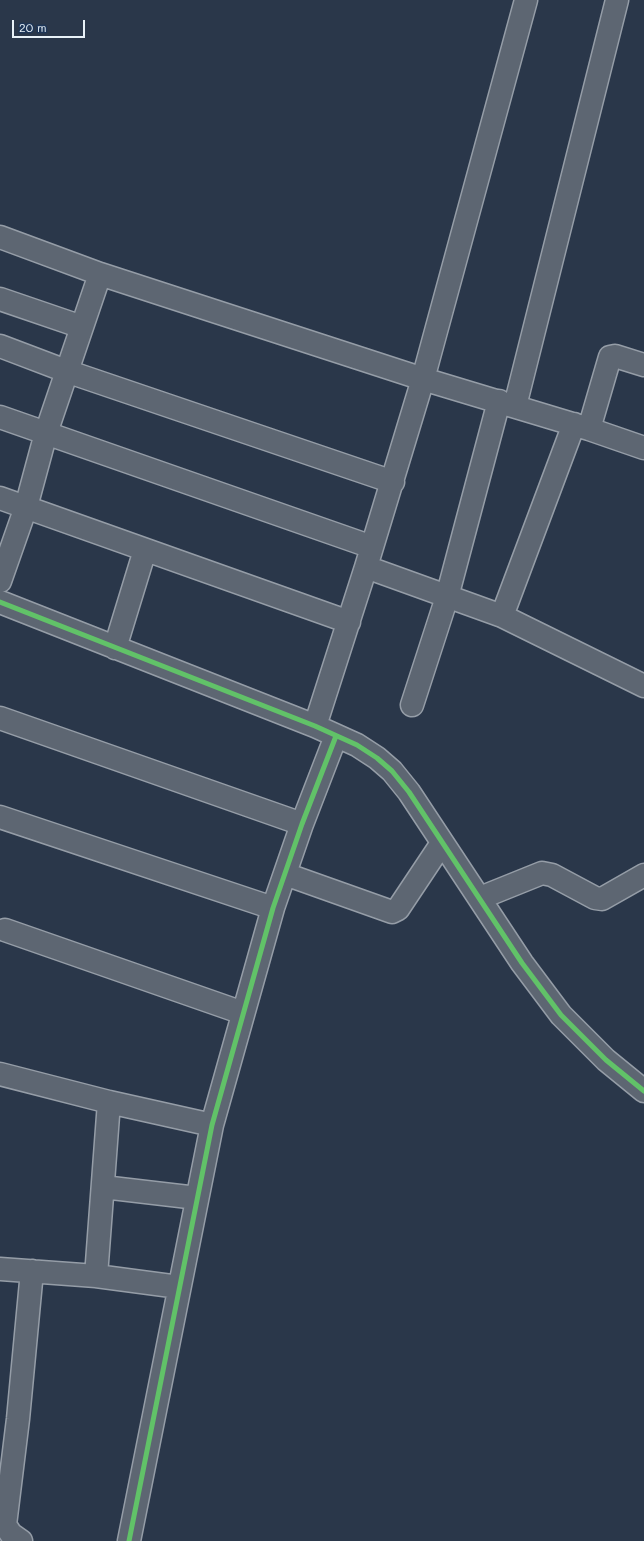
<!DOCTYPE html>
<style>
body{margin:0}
#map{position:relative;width:644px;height:1541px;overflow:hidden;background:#2a374a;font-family:Mali,sans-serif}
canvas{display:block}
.scale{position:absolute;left:12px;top:20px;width:73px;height:18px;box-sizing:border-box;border:2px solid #e8f1f8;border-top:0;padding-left:5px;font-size:12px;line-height:14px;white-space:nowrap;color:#e8f1f8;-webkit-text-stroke:3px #1d3557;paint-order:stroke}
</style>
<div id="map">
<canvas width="644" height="1541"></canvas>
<div class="scale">20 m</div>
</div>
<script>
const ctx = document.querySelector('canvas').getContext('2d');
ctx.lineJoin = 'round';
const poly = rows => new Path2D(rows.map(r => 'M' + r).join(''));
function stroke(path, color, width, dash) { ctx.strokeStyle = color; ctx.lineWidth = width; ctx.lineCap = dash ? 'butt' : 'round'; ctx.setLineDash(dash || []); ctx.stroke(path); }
const minor = poly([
 [0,237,100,274,423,379,589,429,644,448],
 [0,299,82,327],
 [0,346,66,371,393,482],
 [515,406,617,0],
 [0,417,372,547],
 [589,429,610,357,615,356,644,365],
 [0,498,349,622],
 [366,567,502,616,644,686],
 [0,581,26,507,46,433,100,274],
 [0,602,315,726,357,745,377,758,392,771,409,792,522,963,561,1015,606,1060,644,1091],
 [502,616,574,424],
 [115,648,145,550],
 [412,705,447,597,499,401],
 [0,718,302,824],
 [315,726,366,567,423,379,526,0],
 [0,817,273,908],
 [285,874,392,912,398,909,442,843],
 [480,898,542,873,552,875,595,898,602,899,644,875],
 [5,930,243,1013],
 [0,1074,109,1102,212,1125],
 [103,1187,197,1198],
 [0,1269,96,1276,179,1287],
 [96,1276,109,1102],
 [0,1523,5,1525,11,1534,21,1541],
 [5,1525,18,1419,32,1271],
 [129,1541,212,1125,273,908,302,824,336,736]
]);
stroke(minor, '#959da7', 25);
stroke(minor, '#5d6672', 22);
stroke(poly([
 [0,602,315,726,357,745,377,758,392,771,409,792,522,963,561,1015,606,1060,644,1091],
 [129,1541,212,1125,273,908,302,824,336,736]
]), '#61c268', 5);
</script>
